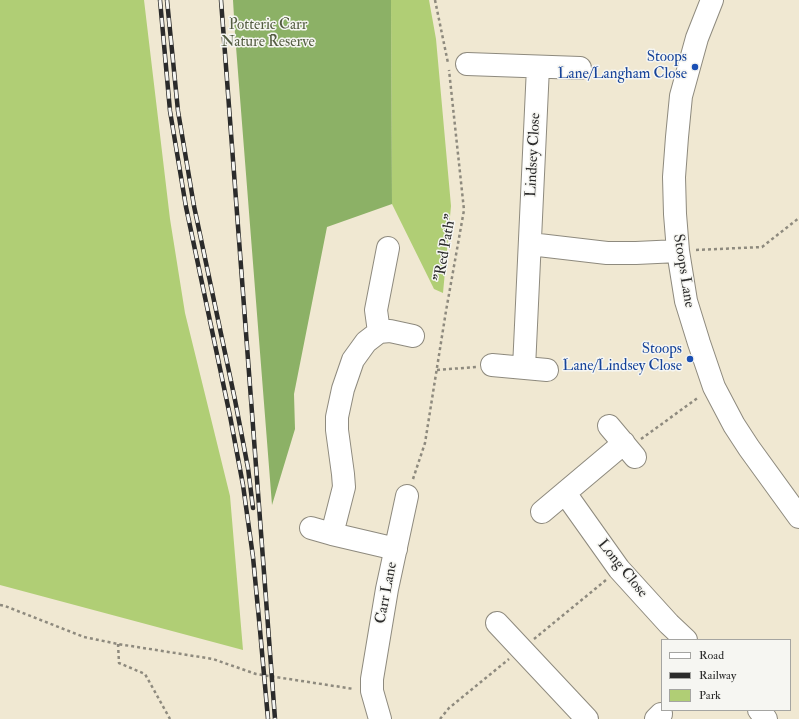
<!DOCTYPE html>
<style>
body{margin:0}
#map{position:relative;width:799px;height:719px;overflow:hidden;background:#f0e8d2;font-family:"IM FELL Double Pica",serif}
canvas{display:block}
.legend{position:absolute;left:661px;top:639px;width:130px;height:72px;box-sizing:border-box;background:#f6f6f2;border:1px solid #a5a5a2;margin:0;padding:5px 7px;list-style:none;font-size:12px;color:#2b2b2b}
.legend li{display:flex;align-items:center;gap:8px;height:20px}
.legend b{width:20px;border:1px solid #a5a5a2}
</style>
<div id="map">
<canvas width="799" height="719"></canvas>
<ul class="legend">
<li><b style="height:5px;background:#fff"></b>Road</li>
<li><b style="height:5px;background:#2b2b2b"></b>Railway</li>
<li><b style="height:11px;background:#b0ce75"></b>Park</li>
</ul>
</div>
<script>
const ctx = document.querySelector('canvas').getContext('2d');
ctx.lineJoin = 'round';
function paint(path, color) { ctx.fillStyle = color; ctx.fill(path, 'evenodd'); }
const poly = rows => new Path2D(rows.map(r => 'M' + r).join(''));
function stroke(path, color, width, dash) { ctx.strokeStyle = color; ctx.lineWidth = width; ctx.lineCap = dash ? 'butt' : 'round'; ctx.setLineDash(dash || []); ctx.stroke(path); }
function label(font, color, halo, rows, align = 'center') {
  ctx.font = font + ' "IM FELL Double Pica",serif'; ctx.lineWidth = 3; ctx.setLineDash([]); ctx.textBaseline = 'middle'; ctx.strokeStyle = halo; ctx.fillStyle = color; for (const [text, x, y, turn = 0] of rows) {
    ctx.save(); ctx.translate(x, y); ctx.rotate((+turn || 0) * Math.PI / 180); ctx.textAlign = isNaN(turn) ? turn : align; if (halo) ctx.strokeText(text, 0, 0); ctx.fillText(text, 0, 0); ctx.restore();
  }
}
paint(poly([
 [0,0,144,0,170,219,185,313,230,496,243,650,0,585],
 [391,0,429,0,436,39,451,206,443,293,434,289,392,204]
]), '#b0ce75');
paint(poly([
 [233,0,391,0,392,204,327,227,294,394,295,429,272,505,235,34]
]), '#8cb166');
const minor = poly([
 [712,0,697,38,681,96,677,137,674,177,675,214,678,251,686,301,699,343,714,387,734,425,749,448,799,517],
 [467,64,580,68],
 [530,244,607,253,636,253,678,251],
 [379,332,376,310,388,248],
 [492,365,547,370],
 [524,368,538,67],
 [609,426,635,457],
 [565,493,619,569,669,624,686,640],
 [542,512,624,443],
 [311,528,332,534],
 [396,549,332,534,344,487,343,474,337,430,337,417,343,389,353,360,366,342,379,332,390,331,413,336],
 [497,623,587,719],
 [759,710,766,719],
 [380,719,372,691,372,679,387,589,407,496],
 [656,719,661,714]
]);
stroke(minor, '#8e8a7e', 24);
stroke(poly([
 [435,0,448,63],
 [696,250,762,247,799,218],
 [437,370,476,367],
 [641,439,699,397],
 [413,479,425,443,446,311,464,210,449,70],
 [0,605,5,606,84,637,118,644,213,659,256,674,354,689],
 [534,639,606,580],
 [118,644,119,663,145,674,170,719],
 [440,719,449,708,509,659]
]), '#8e8a7e', 2.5, [3, 3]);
stroke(minor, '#fff', 22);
const rail = poly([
 [160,0,170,111,186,207,230,416,243,485,253,557,260,630,268,719],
 [167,0,178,111,194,206,235,400,248,468,253,508],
 [221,0,275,719]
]);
stroke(rail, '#2b2b2b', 4.5);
stroke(rail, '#f6f6f2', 3, [9]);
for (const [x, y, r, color] of [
 [695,67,4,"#1a4fb4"],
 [690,359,4,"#1a4fb4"]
]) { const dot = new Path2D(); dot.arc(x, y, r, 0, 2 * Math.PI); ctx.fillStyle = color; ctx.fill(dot); stroke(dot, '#f6f6f2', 1.5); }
label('15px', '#535c41', '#f6f6f2', [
 ["Potteric Carr",268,26],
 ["Nature Reserve",268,43]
]);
label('15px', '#164399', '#f6f6f2', [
 ["Stoops",687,58],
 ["Lane/Langham Close",687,75],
 ["Stoops",682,350],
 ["Lane/Lindsey Close",682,367]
], 'right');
label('15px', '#2b2b2b', '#f6f6f2', [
 ["Lindsey Close",534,155,-87],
 ["\"Red Path\"",446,248,-80],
 ["Stoops Lane",683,271,81],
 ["Long Close",622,569,51],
 ["Carr Lane",387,593,-79]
]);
</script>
